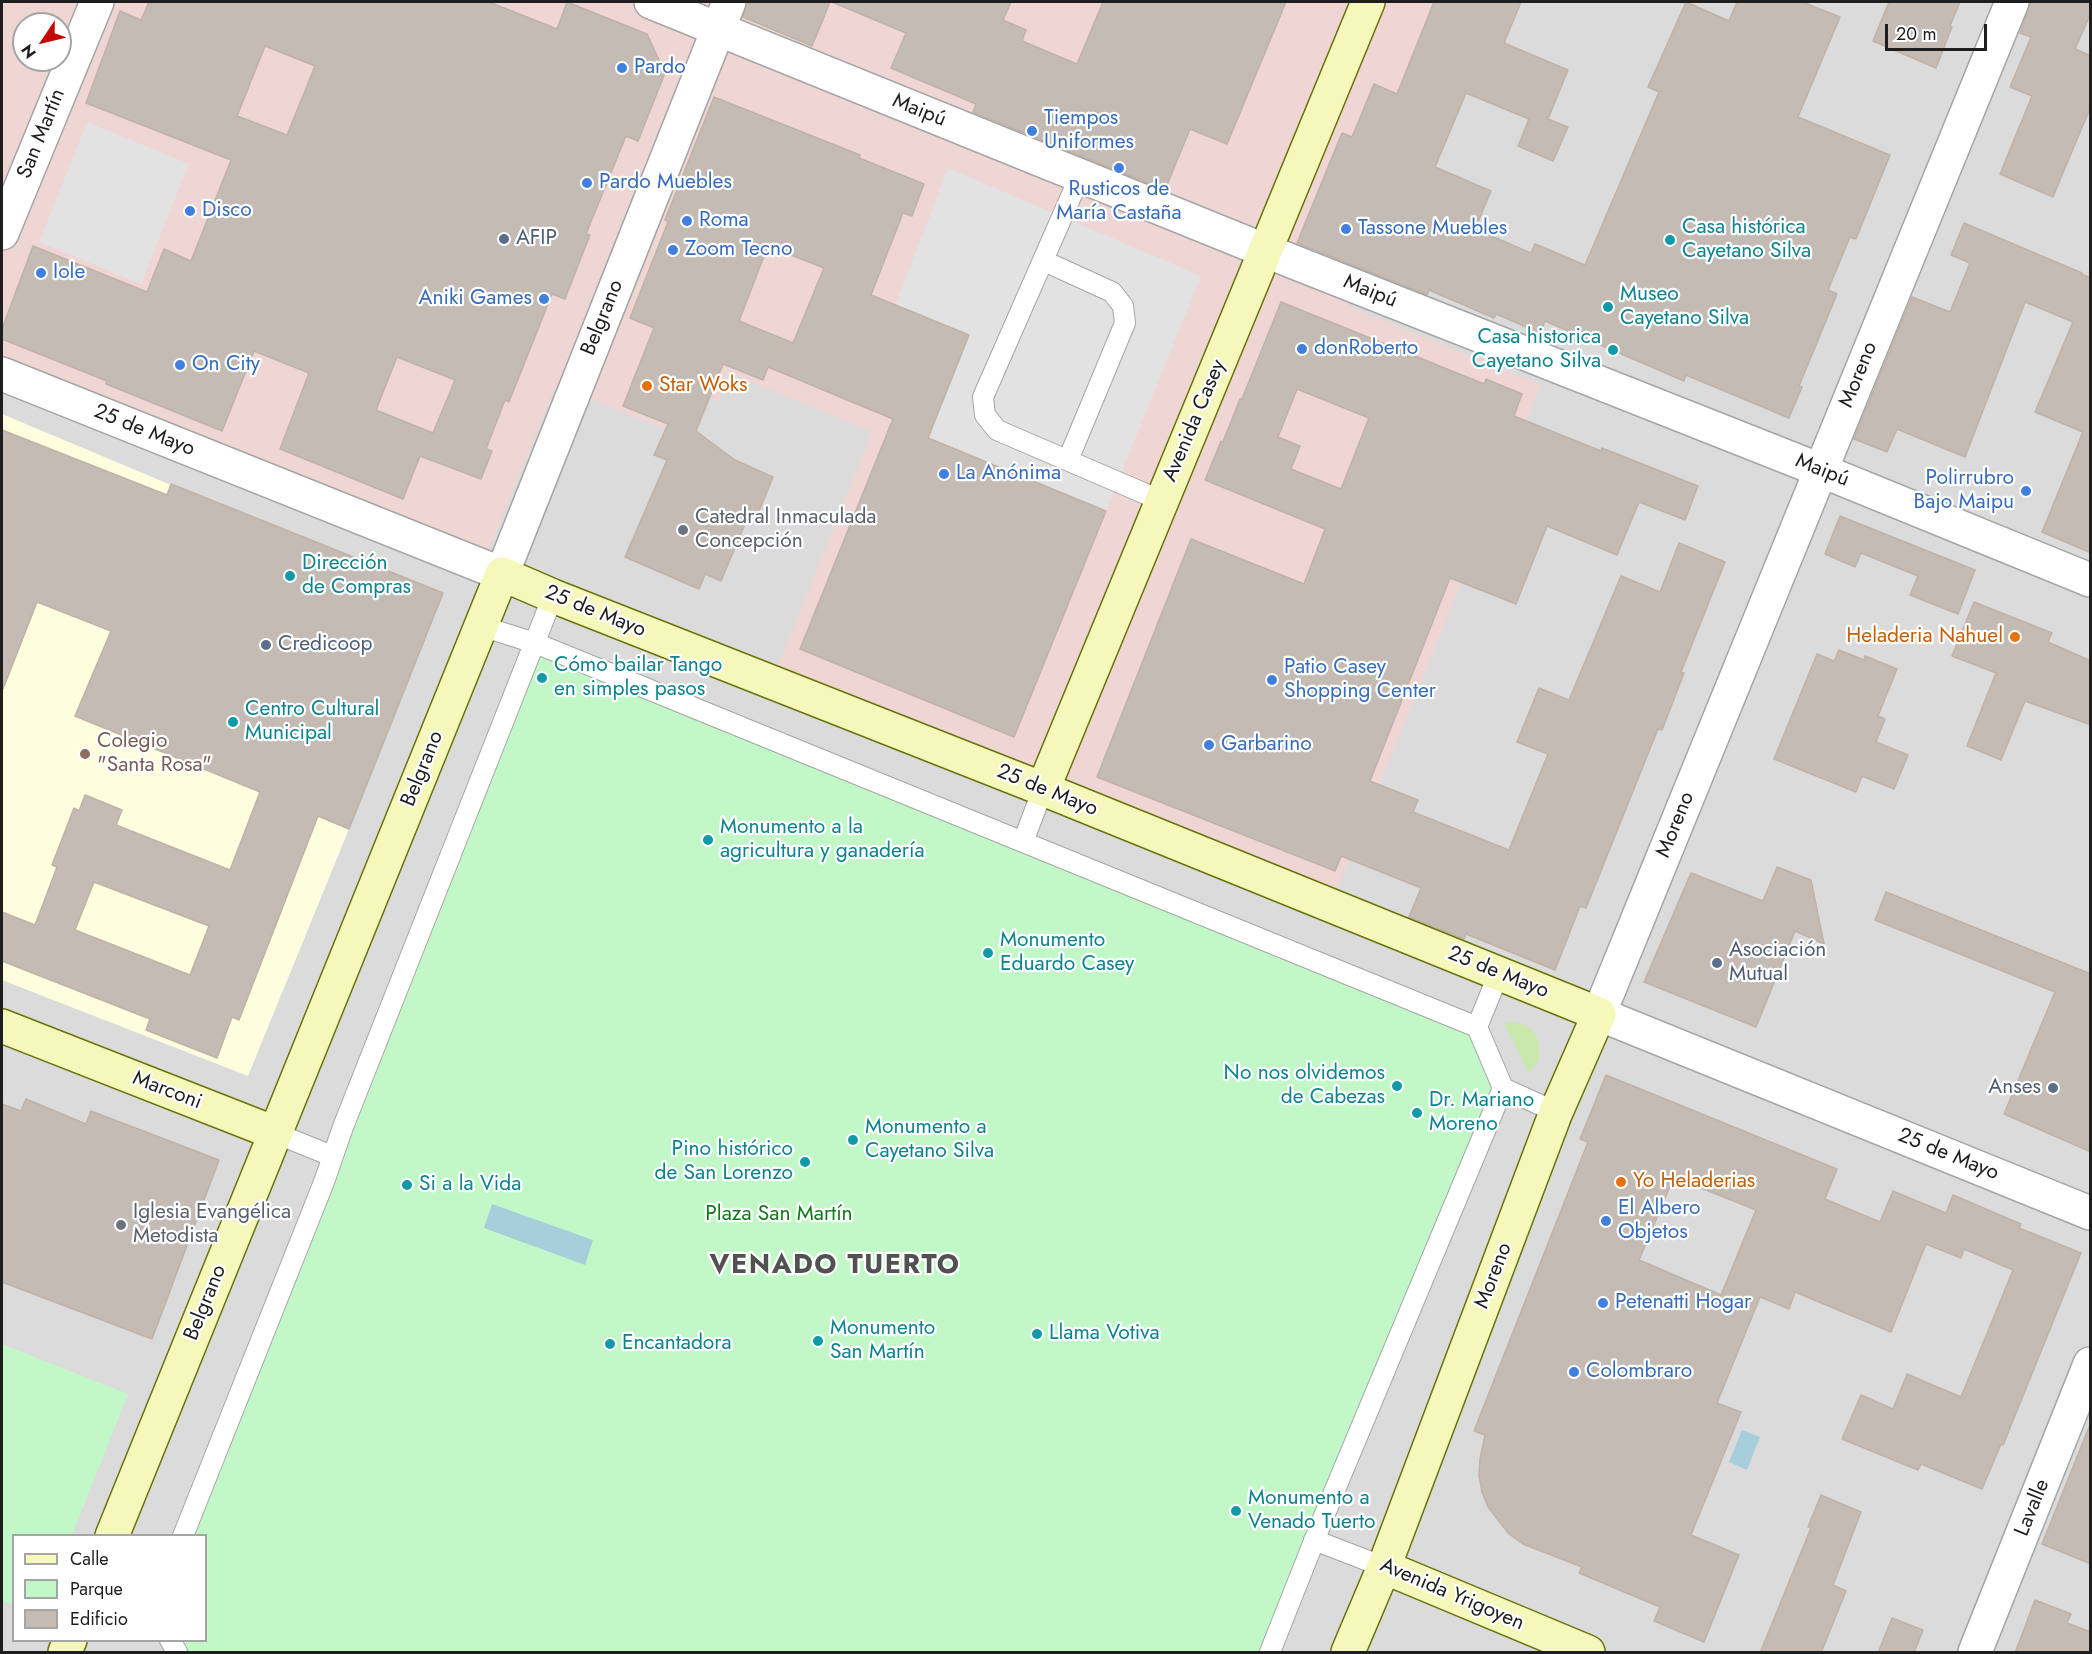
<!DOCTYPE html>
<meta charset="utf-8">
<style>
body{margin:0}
#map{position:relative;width:2092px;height:1654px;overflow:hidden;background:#efebe4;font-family:Jost,sans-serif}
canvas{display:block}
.frame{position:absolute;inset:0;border:3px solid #1e1e1e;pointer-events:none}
.legend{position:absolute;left:12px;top:1534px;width:195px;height:108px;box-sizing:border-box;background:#fff;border:2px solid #a5a5a5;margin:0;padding:8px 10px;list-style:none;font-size:18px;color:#1e1e1e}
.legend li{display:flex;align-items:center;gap:12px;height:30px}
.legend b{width:30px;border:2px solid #a5a5a5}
.north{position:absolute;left:12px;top:12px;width:60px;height:60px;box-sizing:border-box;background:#fff;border:2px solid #a5a5a5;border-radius:50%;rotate:235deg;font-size:16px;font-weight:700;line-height:24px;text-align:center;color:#1e1e1e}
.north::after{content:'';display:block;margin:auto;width:21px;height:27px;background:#c70506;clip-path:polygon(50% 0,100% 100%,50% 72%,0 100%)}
.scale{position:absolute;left:1885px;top:24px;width:102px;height:27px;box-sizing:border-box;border:3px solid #1e1e1e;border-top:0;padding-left:8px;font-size:18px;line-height:21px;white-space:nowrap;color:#1e1e1e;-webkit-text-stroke:4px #fff;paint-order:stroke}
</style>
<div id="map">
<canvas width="2092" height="1654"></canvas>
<div class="frame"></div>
<ul class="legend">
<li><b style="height:8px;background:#f5f8ba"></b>Calle</li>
<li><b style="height:16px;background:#c2f8c7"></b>Parque</li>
<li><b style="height:16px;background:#c3bbb4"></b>Edificio</li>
</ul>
<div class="north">N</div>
<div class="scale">20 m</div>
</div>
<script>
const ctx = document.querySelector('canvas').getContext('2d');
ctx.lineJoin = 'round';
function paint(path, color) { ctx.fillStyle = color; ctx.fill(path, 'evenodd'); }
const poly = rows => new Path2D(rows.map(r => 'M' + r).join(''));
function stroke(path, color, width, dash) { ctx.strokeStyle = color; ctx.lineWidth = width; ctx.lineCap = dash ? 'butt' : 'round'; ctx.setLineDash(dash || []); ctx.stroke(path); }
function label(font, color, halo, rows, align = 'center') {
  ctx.font = font + ' Jost,sans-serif'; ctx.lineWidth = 4.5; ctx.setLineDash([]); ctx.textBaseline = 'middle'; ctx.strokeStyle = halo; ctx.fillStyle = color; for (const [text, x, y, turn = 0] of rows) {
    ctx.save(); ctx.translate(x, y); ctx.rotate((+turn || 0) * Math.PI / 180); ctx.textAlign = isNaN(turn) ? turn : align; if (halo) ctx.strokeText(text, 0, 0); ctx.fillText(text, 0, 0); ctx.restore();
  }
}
paint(poly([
 [2,2,2090,2,2090,1652,2,1652],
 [24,24,60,24,60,60,24,60],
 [14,1536,206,1536,206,1640,14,1640]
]), '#dcdbdb');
paint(poly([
 [2,2,1471,2,1348,306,1541,385,1335,895,777,668,872,432,730,373,718,402,696,394,679,435,556,385,486,558,2,359],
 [24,24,60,24,60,60,24,60]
]), '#efd5d4');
paint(poly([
 [2,414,171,485,76,716,349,829,248,1076,2,980]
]), '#fefede');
paint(poly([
 [1516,1022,1526,1026,1534,1032,1538,1040,1539,1059,1529,1073,1504,1023]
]), '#c9e8ac');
paint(poly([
 [535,643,1477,1027,1503,1088,1270,1652,177,1652,170,1641,206,1640,206,1536,183,1535],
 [2,1344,128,1394,72,1535,14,1536,13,1605,2,1601]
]), '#c2f8c7');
paint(poly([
 [87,122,189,164,141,284,39,242],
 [948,168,1201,276,1106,511,928,438,969,336,895,306]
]), '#e2e2e2');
paint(poly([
 [492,1204,593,1240,585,1265,484,1228],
 [1742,1430,1760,1437,1747,1470,1729,1462]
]), '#a6cfdb');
const building = poly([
 [149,2,489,2,557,29,567,2,647,34,665,73,638,141,626,136,586,234,590,235,565,299,552,294,509,402,505,400,486,449,492,451,481,479,420,456,403,499,280,449,309,373,254,351,222,431,106,384,107,381,2,339,2,329,33,246,147,292,164,249,191,261,231,160,86,103,120,11,141,20,149,2],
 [265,46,315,66,287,135,237,116,265,46],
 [397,357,455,380,433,433,376,410,397,357],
 [747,2,830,2,812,46,743,17,747,2],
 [832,2,1011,2,1003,20,1026,30,1022,41,1077,64,1103,2,1286,2,1227,144,1190,129,1165,190,973,112,976,104,891,68,906,33,832,2],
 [1434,2,1521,2,1504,43,1568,70,1548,119,1568,127,1553,161,1518,146,1529,119,1466,93,1435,167,1491,191,1475,229,1531,253,1535,244,1585,265,1659,92,1648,87,1686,2,1729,21,1737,2,1802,2,1840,17,1798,117,1890,155,1856,239,1850,237,1828,290,1837,294,1799,386,1802,387,1789,418,1686,375,1684,381,1545,321,1540,333,1496,314,1494,318,1429,290,1427,295,1297,243,1342,133,1352,137,1374,84,1397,94,1434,2],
 [1889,2,1960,2,1950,26,1952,27,1936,68,1873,41,1889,2],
 [2030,2,2091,2,2091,13,2075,49,2091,56,2091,106,2053,197,2000,174,2032,96,2010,87,2031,37,2020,33,2029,9,2030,2],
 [714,97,860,155,859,158,924,184,912,216,903,213,871,295,969,335,928,438,1106,511,1014,737,800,649,893,419,768,367,763,380,723,364,696,431,735,460,773,477,755,521,748,517,721,581,705,574,699,589,625,557,667,460,654,455,668,424,623,406,654,328,630,318,668,222,665,220,714,97],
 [768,246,824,268,793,343,739,321,768,246],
 [1964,223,2082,273,2081,274,2091,278,2091,553,2042,532,2083,432,2035,412,2073,322,2025,302,1965,457,1897,429,1887,452,1854,439,1912,297,1950,312,1970,263,1951,255,1964,223],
 [1281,302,1484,384,1486,379,1522,394,1514,416,1601,451,1602,448,1698,486,1685,520,1639,502,1617,555,1547,526,1516,604,1450,578,1370,781,1418,800,1413,812,1509,850,1548,754,1517,742,1539,688,1569,700,1621,576,1660,592,1679,543,1725,562,1681,672,1684,673,1662,730,1658,729,1586,908,1580,906,1555,970,1466,934,1464,939,1409,917,1421,888,1341,856,1335,871,1097,777,1191,539,1304,584,1325,529,1205,480,1221,441,1223,442,1240,399,1242,399,1281,302],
 [1297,389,1369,418,1341,489,1291,469,1300,446,1278,437,1297,389],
 [2,430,167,495,171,484,443,593,349,829,318,816,239,1020,232,1017,217,1058,146,1030,150,1019,2,961,2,912,35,925,57,867,52,865,74,808,79,811,85,795,122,810,116,825,230,870,260,792,75,716,111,631,37,602,3,689,2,689,2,430],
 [94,882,209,926,190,975,75,930,94,882],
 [1840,516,1975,570,1958,614,1910,595,1918,576,1861,553,1855,567,1825,554,1840,516],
 [1974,602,2052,633,2048,642,2091,661,2091,725,2025,701,2001,760,1967,746,1996,673,1952,656,1974,602],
 [1839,650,1864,660,1865,656,1897,669,1878,716,1885,719,1876,742,1908,755,1894,789,1862,776,1856,792,1774,759,1817,654,1834,661,1839,650],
 [1777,867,1811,880,1824,944,1795,931,1756,1027,1644,982,1691,873,1763,901,1777,867],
 [1886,892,2091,974,2091,1152,2004,1114,2055,992,1875,920,1886,892],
 [1606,1075,1837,1169,1825,1199,1880,1222,1893,1191,1946,1213,1953,1195,2021,1224,2019,1228,2081,1253,2003,1445,2001,1444,1982,1489,1921,1464,1918,1470,1842,1439,1861,1395,1893,1409,1907,1374,1961,1397,2013,1270,1964,1249,1961,1258,1926,1244,1891,1332,1795,1292,1789,1309,1760,1297,1717,1403,1741,1412,1691,1535,1739,1555,1704,1642,1654,1621,1660,1607,1579,1573,1582,1567,1523,1544,1509,1534,1488,1507,1482,1492,1479,1475,1480,1459,1485,1435,1474,1431,1588,1142,1580,1139,1606,1075],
 [1674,1177,1756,1210,1721,1295,1639,1260,1674,1177],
 [26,1099,86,1124,91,1111,219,1160,152,1339,2,1282,2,1104,21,1111,26,1099],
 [2089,1427,2091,1427,2091,1564,2042,1544,2089,1427],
 [1821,1495,1861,1512,1833,1585,1846,1591,1821,1653,1760,1653,1811,1528,1808,1527,1821,1495],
 [2035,1600,2071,1614,2067,1623,2091,1632,2091,1653,2015,1653,2035,1600],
 [1892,1618,1923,1630,1914,1653,1878,1653,1892,1618]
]);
paint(building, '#c3bbb4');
stroke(building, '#c0b2a7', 1.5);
const lane = poly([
 [1080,176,983,397,985,415,997,430,1162,501],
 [1044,261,1112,292,1123,306,1125,323,1068,460],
 [481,626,535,643,1477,1027],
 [1023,842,1043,789],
 [1503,1088,1556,1112],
 [275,1133,332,1156],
 [183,1536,324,1182,343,1127,553,596],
 [1314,1540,1384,1567],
 [170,1640,177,1652],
 [1270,1652,1324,1516,1503,1088,1477,1027,1499,973]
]);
const street = poly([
 [651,2,1266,251,1820,470,2090,580],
 [2012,2,1599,1014,2090,1213],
 [2,233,97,2],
 [2,374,502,574,729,2],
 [1975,1652,2090,1364]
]);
const secondary = poly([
 [1043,789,1368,2],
 [2,1026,275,1133],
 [112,1536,502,574,553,596,1043,789,1599,1014,1556,1112,1384,1567,1348,1652],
 [1384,1567,1588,1652],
 [65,1652,70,1640]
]);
stroke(lane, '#a5a5a5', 22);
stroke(street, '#a5a5a5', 36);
stroke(secondary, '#677308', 36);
stroke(lane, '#fff', 20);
stroke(street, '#fff', 33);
stroke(secondary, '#f5f8ba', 33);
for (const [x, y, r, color] of [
 [622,68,6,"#3f7fe0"],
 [1032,131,6,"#3f7fe0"],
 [1119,168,6,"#3f7fe0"],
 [587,183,6,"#3f7fe0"],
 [190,211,6,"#3f7fe0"],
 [687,221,6,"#3f7fe0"],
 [1346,229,6,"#3f7fe0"],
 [504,239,6,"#5c6f8a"],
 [1670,240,6,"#0f9aa8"],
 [673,250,6,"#3f7fe0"],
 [41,273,6,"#3f7fe0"],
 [544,299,6,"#3f7fe0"],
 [1608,307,6,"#0f9aa8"],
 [1302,349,6,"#3f7fe0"],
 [1613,350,6,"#0f9aa8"],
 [180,365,6,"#3f7fe0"],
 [647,386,6,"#e8710a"],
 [944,474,6,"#3f7fe0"],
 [2026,491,6,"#3f7fe0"],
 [683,530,6,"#6b7280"],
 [290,576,6,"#0f9aa8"],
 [2015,637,6,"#e8710a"],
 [266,645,6,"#5c6f8a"],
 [542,678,6,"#0f9aa8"],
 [1272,680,6,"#3f7fe0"],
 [233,722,6,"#0f9aa8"],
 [1209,745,6,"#3f7fe0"],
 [85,754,6,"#8d6e63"],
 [708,840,6,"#0f9aa8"],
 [988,953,6,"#0f9aa8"],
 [1717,963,6,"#5c6f8a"],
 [1397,1086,6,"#0f9aa8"],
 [2053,1088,6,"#5c6f8a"],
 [1417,1113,6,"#0f9aa8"],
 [853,1140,6,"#0f9aa8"],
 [805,1162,6,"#0f9aa8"],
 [1621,1182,6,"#e8710a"],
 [407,1185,6,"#0f9aa8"],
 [1606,1221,6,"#3f7fe0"],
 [121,1225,6,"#6b7280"],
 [1603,1303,6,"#3f7fe0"],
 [1037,1334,6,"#0f9aa8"],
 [818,1341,6,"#0f9aa8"],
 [610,1344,6,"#0f9aa8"],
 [1574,1372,6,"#3f7fe0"],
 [1236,1511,6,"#0f9aa8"]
]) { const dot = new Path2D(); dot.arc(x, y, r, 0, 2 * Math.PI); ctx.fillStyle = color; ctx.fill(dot); stroke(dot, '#fff', 2); }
label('21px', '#366cbe', '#fff', [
 ["Pardo",634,68],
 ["Tiempos",1044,119],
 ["Uniformes",1044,143],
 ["Pardo Muebles",599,183],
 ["Rusticos de",1119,190,"center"],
 ["María Castaña",1119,214,"center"],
 ["Disco",202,211],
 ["Roma",699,221],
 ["Tassone Muebles",1358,229],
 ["Zoom Tecno",685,250],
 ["Iole",53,273],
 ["Aniki Games",532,299,"right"],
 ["donRoberto",1314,349],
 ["On City",192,365],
 ["La Anónima",956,474],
 ["Polirrubro",2014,479,"right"],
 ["Bajo Maipu",2014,503,"right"],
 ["Patio Casey",1284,668],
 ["Shopping Center",1284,692],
 ["Garbarino",1221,745],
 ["El Albero",1618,1209],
 ["Objetos",1618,1233],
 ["Petenatti Hogar",1615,1303],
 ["Colombraro",1586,1372]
], 'left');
label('21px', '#1e1e1e', '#fff', [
 ["Maipú",919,111,22],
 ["San Martín",42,134,-68],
 ["Maipú",1370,292,22],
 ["Belgrano",603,318,-68],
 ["Moreno",1859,375,-68],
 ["Avenida Casey",1195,421,-67],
 ["25 de Mayo",144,431,22],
 ["Maipú",1822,471,22],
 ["25 de Mayo",595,612,22],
 ["Belgrano",423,769,-68],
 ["25 de Mayo",1047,791,22],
 ["Moreno",1676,825,-68],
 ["25 de Mayo",1498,973,22],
 ["Marconi",167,1091,21],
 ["25 de Mayo",1948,1155,22],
 ["Moreno",1494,1276,-69],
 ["Belgrano",206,1303,-68],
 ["Lavalle",2033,1508,-68],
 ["Avenida Yrigoyen",1452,1595,23]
]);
label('21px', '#0d838f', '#fff', [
 ["Casa histórica",1682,228],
 ["Cayetano Silva",1682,252],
 ["Museo",1620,295],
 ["Cayetano Silva",1620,319],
 ["Casa historica",1601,338,"right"],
 ["Cayetano Silva",1601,362,"right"],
 ["Dirección",302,564],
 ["de Compras",302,588],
 ["Cómo bailar Tango",554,666],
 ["en simples pasos",554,690],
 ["Centro Cultural",245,710],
 ["Municipal",245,734],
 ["Monumento a la",720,828],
 ["agricultura y ganadería",720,852],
 ["Monumento",1000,941],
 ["Eduardo Casey",1000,965],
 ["No nos olvidemos",1385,1074,"right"],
 ["de Cabezas",1385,1098,"right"],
 ["Dr. Mariano",1429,1101],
 ["Moreno",1429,1125],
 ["Monumento a",865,1128],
 ["Cayetano Silva",865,1152],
 ["Pino histórico",793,1150,"right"],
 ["de San Lorenzo",793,1174,"right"],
 ["Si a la Vida",419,1185],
 ["Monumento",830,1329],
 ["San Martín",830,1353],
 ["Llama Votiva",1049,1334],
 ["Encantadora",622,1344],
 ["Monumento a",1248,1499],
 ["Venado Tuerto",1248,1523]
], 'left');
label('21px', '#4e5e75', '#fff', [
 ["AFIP",516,239],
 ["Credicoop",278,645],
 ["Asociación",1729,951],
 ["Mutual",1729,975],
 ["Anses",2041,1088,"right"]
], 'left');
label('21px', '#c56008', '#fff', [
 ["Star Woks",659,386],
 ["Heladeria Nahuel",2003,637,"right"],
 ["Yo Heladerias",1633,1182]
], 'left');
label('21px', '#5b616d', '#fff', [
 ["Catedral Inmaculada",695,518],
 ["Concepción",695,542],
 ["Iglesia Evangélica",133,1213],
 ["Metodista",133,1237]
], 'left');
label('21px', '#785e54', '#fff', [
 ["Colegio",97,742],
 ["\"Santa Rosa\"",97,766]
], 'left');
label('21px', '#0e7a17', '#fff', [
 ["Plaza San Martín",779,1215]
]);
ctx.letterSpacing = '1.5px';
label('bold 27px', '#515151', '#fff', [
 ["VENADO TUERTO",835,1266]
]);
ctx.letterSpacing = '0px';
</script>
